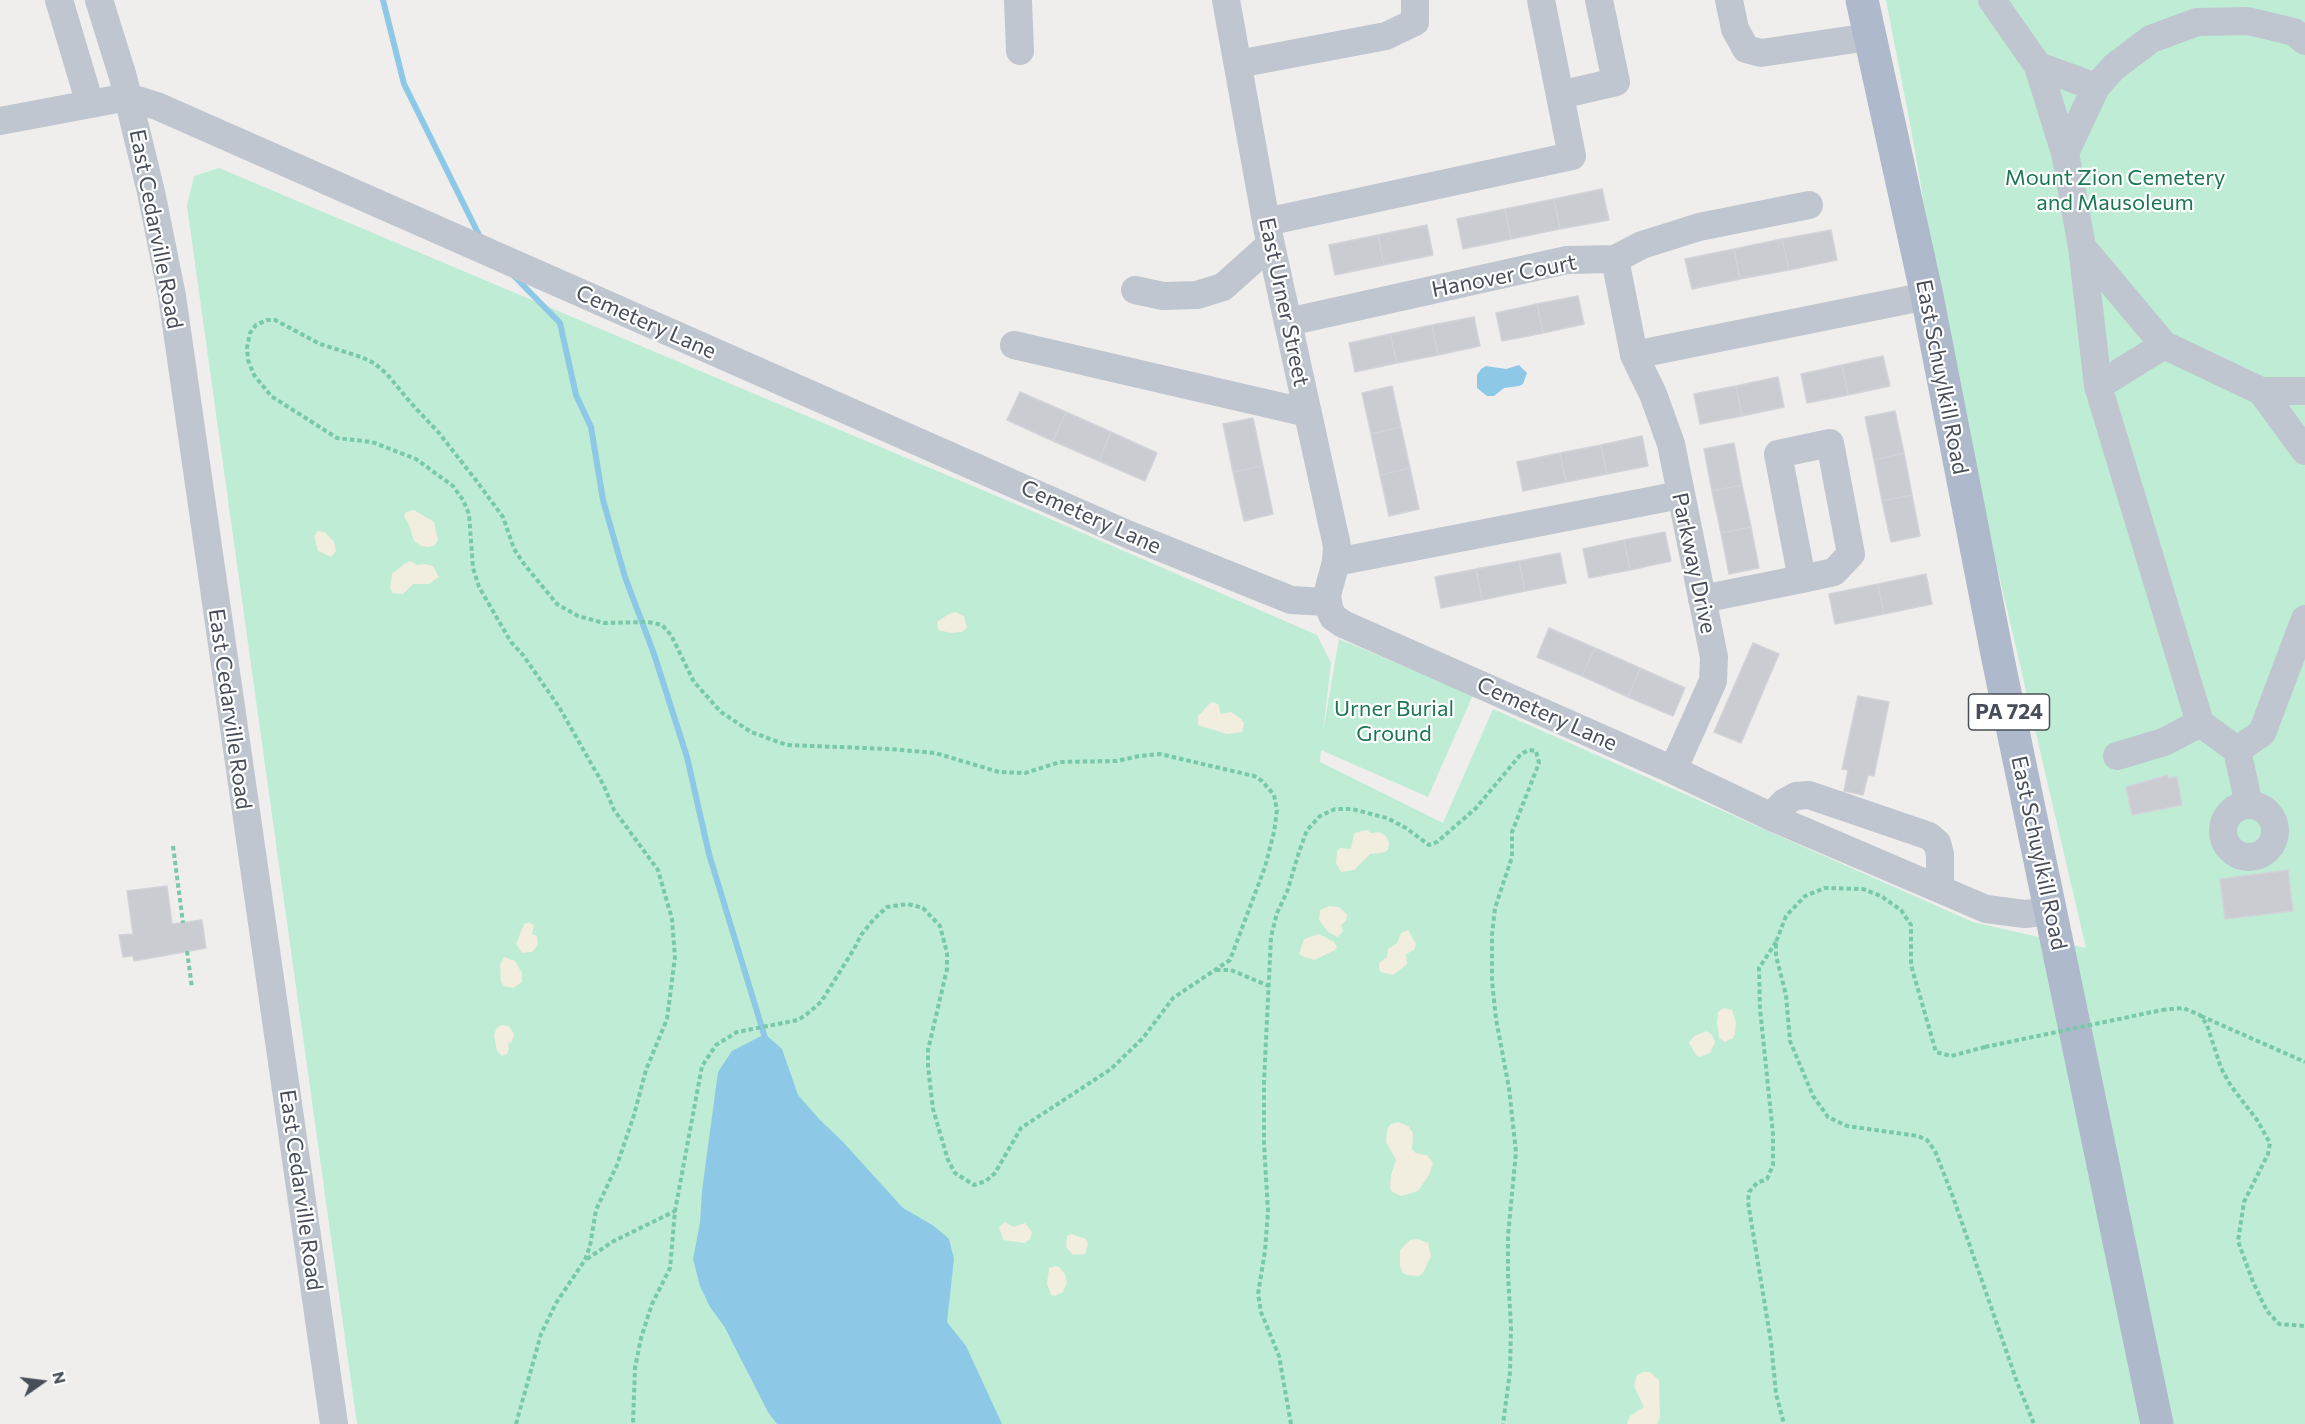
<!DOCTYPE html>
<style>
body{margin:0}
#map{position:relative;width:2305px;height:1424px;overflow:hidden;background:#f0eeed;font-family:Commissioner,sans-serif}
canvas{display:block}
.north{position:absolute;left:12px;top:1352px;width:60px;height:60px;-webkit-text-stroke:4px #fff;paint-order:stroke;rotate:76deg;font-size:16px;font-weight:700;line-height:24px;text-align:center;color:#474e5a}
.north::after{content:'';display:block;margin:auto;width:21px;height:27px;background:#474e5a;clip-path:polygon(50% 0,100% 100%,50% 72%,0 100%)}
</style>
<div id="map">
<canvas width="2305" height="1424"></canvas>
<div class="north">N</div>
</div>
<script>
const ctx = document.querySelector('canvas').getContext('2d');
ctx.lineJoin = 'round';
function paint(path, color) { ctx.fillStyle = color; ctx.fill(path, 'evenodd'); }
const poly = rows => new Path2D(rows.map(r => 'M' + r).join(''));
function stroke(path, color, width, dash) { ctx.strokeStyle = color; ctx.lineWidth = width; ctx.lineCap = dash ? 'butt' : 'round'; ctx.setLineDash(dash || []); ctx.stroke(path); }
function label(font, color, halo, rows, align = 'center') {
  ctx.font = font + ' Commissioner,sans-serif'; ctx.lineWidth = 4.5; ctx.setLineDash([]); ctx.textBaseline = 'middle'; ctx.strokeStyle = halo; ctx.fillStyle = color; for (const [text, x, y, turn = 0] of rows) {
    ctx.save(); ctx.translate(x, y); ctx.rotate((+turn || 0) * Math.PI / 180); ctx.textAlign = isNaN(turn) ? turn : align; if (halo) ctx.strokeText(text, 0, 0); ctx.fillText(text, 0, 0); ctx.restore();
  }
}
paint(poly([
 [1886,0,2305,0,2305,1424,357,1424,187,206,194,176,219,168,1025,508,1317,635,1331,663,1323,732,1339,639,1473,695,1428,797,1321,750,1320,762,1443,823,1493,709,1973,922,2086,948,1958,399,1911,129]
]), '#beecd5');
paint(poly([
 [414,510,434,522,438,540,435,545,429,547,421,546,414,541,409,525,404,516,406,512],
 [318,531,325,532,334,542,336,551,331,557,318,551,314,536],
 [410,561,417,565,425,564,433,566,439,577,429,584,413,584,403,594,392,593,390,588,392,574,404,564],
 [955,612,964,616,967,628,962,632,951,633,938,630,937,622,947,615],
 [1211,702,1218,704,1221,714,1231,712,1241,719,1244,723,1242,732,1227,734,1198,725,1198,716],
 [1367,830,1371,833,1379,832,1386,836,1389,843,1388,850,1382,853,1370,854,1354,870,1341,872,1336,863,1337,851,1340,848,1351,849,1354,833],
 [1329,906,1339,907,1347,914,1346,921,1341,925,1343,931,1338,937,1328,932,1319,920,1320,910],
 [529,922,534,926,532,934,537,936,538,945,532,952,522,953,516,944,524,924],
 [1408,930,1416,944,1414,950,1406,954,1407,964,1393,975,1381,972,1379,969,1379,963,1387,957,1388,949,1397,943,1401,933],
 [1319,934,1334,942,1337,947,1335,950,1314,960,1304,957,1299,954,1304,939],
 [504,957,515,961,522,973,522,982,513,988,504,986,501,982,500,965],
 [1724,1008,1732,1010,1736,1022,1735,1034,1733,1038,1725,1042,1719,1038,1717,1023,1718,1012],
 [501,1025,509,1026,514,1034,512,1042,508,1043,509,1049,507,1054,502,1056,497,1051,494,1036,496,1029],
 [1707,1031,1712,1035,1715,1042,1710,1053,1700,1057,1696,1055,1689,1043,1694,1036],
 [1398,1122,1408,1126,1413,1133,1412,1150,1416,1153,1427,1155,1433,1163,1429,1175,1418,1191,1401,1196,1392,1192,1390,1187,1391,1175,1396,1160,1386,1142,1387,1129,1391,1124],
 [1005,1222,1014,1227,1025,1223,1032,1232,1030,1239,1025,1243,1003,1240,999,1227],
 [1071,1234,1086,1239,1088,1244,1085,1254,1073,1255,1066,1247,1067,1236],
 [1418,1239,1428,1243,1431,1256,1423,1273,1419,1276,1407,1275,1403,1273,1400,1266,1400,1250,1410,1240],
 [1056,1266,1059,1267,1065,1274,1067,1283,1063,1292,1055,1296,1051,1295,1047,1284,1049,1268],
 [1643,1372,1650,1372,1659,1380,1660,1418,1657,1424,1627,1424,1630,1416,1644,1407,1634,1386,1637,1375]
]), '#f1eddf');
paint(poly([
 [1519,365,1527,373,1523,384,1519,386,1504,388,1494,396,1487,396,1477,388,1477,375,1481,369,1486,366,1506,369],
 [765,1034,782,1049,798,1095,820,1120,843,1142,903,1208,934,1226,949,1239,954,1259,947,1322,966,1346,1002,1424,777,1424,768,1412,724,1326,710,1307,700,1286,693,1259,700,1223,702,1191,718,1072,732,1051]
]), '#8dc9e6');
stroke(poly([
 [383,0,404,84,480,237],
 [514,276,560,323,576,395,591,427,603,500,625,577,654,654,687,757,709,854,766,1041]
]), '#8dc9e6', 6);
const building = poly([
 [1602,189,1609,220,1560,229,1554,199,1602,189],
 [1554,199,1560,229,1511,239,1505,209,1554,199],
 [1505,209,1511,239,1463,249,1457,219,1505,209],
 [1427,225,1433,255,1384,265,1378,235,1427,225],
 [1831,230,1837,260,1789,270,1782,239,1831,230],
 [1378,235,1384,265,1335,275,1329,245,1378,235],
 [1782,239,1789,270,1740,279,1734,249,1782,239],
 [1734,249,1740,279,1692,289,1685,259,1734,249],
 [1578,296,1584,324,1543,333,1537,304,1578,296],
 [1537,304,1543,333,1502,341,1496,313,1537,304],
 [1474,317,1480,346,1438,355,1432,325,1474,317],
 [1432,325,1438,355,1397,363,1390,334,1432,325],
 [1390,334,1397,363,1355,372,1349,343,1390,334],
 [1883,356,1890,386,1848,395,1842,365,1883,356],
 [1842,365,1848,395,1807,403,1801,374,1842,365],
 [1778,377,1784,407,1742,416,1736,386,1778,377],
 [1392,386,1401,427,1371,434,1362,393,1392,386],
 [1736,386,1742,416,1700,424,1694,394,1736,386],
 [1020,392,1066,412,1053,441,1007,420,1020,392],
 [1895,411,1904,453,1874,460,1865,417,1895,411],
 [1066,412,1111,432,1099,461,1053,441,1066,412],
 [1253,418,1263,466,1233,472,1223,424,1253,418],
 [1401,427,1410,468,1380,475,1371,434,1401,427],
 [1111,432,1157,453,1145,481,1099,461,1111,432],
 [1642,436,1648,466,1607,474,1601,445,1642,436],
 [1734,443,1742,485,1712,491,1704,449,1734,443],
 [1601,445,1607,474,1566,482,1560,453,1601,445],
 [1560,453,1566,482,1523,491,1517,462,1560,453],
 [1904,453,1912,495,1882,501,1874,460,1904,453],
 [1263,466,1273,514,1244,521,1233,472,1263,466],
 [1410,468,1419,509,1389,516,1380,475,1410,468],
 [1742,485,1751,527,1721,533,1712,491,1742,485],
 [1912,495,1920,536,1891,542,1882,501,1912,495],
 [1751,527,1759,568,1729,574,1721,533,1751,527],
 [1665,532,1671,561,1630,570,1624,540,1665,532],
 [1624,540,1630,570,1589,578,1583,549,1624,540],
 [1560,553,1566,583,1525,591,1519,561,1560,553],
 [1519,561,1525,591,1482,600,1476,569,1519,561],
 [1476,569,1482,600,1441,608,1435,577,1476,569],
 [1926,574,1932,604,1884,614,1878,584,1926,574],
 [1878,584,1884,614,1835,624,1829,594,1878,584],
 [1549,628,1595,648,1582,676,1537,657,1549,628],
 [1753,643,1779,654,1741,743,1714,732,1753,643],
 [1595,648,1640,668,1628,697,1582,676,1595,648],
 [1640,668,1685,688,1673,716,1628,697,1640,668],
 [1858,696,1889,702,1874,776,1868,775,1863,795,1844,791,1848,770,1842,769,1858,696],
 [2168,775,2168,778,2177,777,2182,805,2132,815,2126,787,2168,775],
 [2288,870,2293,911,2225,919,2220,879,2288,870],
 [167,886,172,924,202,920,206,948,134,961,133,956,123,957,119,935,133,934,127,891,167,886]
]);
paint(building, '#caccd2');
stroke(building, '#d2d3d9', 1.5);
stroke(poly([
 [173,846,183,923],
 [1776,942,1759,968,1760,1009,1773,1134,1773,1165,1767,1179,1757,1183,1749,1192,1748,1202,1771,1342,1776,1394,1784,1424],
 [187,951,192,988],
 [1216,970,1231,970,1269,986],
 [2162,1010,2183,1008,2200,1015,2207,1025,2221,1068,2231,1086,2257,1120,2270,1143,2268,1154,2244,1202,2238,1241,2253,1282,2267,1311,2279,1324,2305,1326],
 [2201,1016,2305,1062],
 [1985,1047,1951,1056,1936,1052,1911,965,1911,925,1901,910,1881,896,1863,889,1825,888,1805,896,1786,916,1776,942,1776,956,1786,995,1790,1041,1813,1096,1828,1117,1847,1126,1918,1136,1927,1140,1935,1151,1953,1197,2017,1382,2034,1424],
 [587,1259,612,1242,675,1211],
 [516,1424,541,1334,556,1303,585,1260,590,1246,596,1210,617,1165,634,1115,646,1070,667,1019,675,957,672,919,658,870,614,810,604,786,559,707,523,655,511,642,479,587,473,568,469,514,463,500,453,486,416,459,372,442,337,438,271,396,254,375,248,360,247,348,250,333,256,325,267,320,275,320,320,344,361,357,374,363,387,374,410,402,439,433,475,479,503,517,514,549,524,564,557,604,578,616,604,623,648,622,662,625,671,635,694,682,721,712,751,732,787,745,890,749,935,753,999,772,1025,773,1060,762,1117,761,1139,756,1160,754,1254,776,1262,781,1274,795,1277,810,1274,832,1265,867,1230,960,1173,998,1143,1038,1111,1069,1021,1128,995,1173,986,1181,974,1185,955,1173,948,1160,933,1109,928,1066,928,1050,947,969,947,953,940,926,923,908,908,904,887,907,874,919,861,935,854,949,821,1002,807,1014,798,1020,737,1032,716,1045,702,1066,675,1211,670,1268,652,1304,641,1338,635,1368,633,1424],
 [1291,1424,1279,1356,1261,1312,1258,1294,1265,1251,1268,1211,1264,1144,1264,1082,1271,937,1277,913,1287,892,1299,852,1307,830,1320,816,1335,809,1352,809,1387,818,1406,828,1429,845,1437,842,1476,808,1521,754,1529,750,1536,751,1539,763,1512,832,1512,857,1495,908,1492,935,1492,981,1496,1019,1509,1088,1516,1152,1508,1236,1508,1275,1511,1327,1510,1372,1503,1424]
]), '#78c8aa', 4, [4.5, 3]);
stroke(poly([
 [59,0,90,104],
 [99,0,123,77,151,192,172,296,334,1424],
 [1018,0,1020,51],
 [1226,0,1267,227,1337,546,1336,562,1327,595,1329,608,1333,617,1343,624,1673,770,1776,819,1986,909,2025,914,2052,911],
 [1729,0,1735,29,1746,49,1761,53,1869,37],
 [1992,0,2038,66,2065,153,2082,247,2098,386,2200,723,2237,750,2249,805],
 [1238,64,1386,36,1415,22,1415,0],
 [2038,66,2096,87,2114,67,2151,39,2197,22,2248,21,2294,32,2305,41],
 [1560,95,1616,82,1599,0],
 [0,121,128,97,157,106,1127,534,1291,600,1327,602],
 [2065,153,2096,87],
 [1266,222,1572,156,1541,0],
 [2082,247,2164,345,2098,386],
 [1615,259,1642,245,1699,227,1809,205],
 [1135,290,1163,296,1197,295,1223,287,1271,244],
 [1288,322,1567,260,1615,259,1634,355,1927,296],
 [1014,345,1308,413],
 [2164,345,2261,391,2305,391],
 [1634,355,1653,394,1671,444,1714,657,1713,681,1673,770],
 [2261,391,2305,451],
 [1336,562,1680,495],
 [1702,599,1802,579,1834,572,1851,554,1830,443,1778,454,1802,579],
 [2237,750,2262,733,2305,619],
 [2117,756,2164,742,2200,723],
 '2223 831a26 26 0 1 1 52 0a26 26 0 1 1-52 0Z',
 [1771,816,1785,802,1796,796,1809,795,1929,836,1937,843,1940,854,1940,889]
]), '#bfc6cf', 28);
stroke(poly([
 [1862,0,1927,296,1997,654,2157,1424]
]), '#aeb9cb', 33);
stroke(poly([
 [1985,1047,2162,1010]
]), '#78c8aa', 4, [4.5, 3]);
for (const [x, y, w] of [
 [2009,712,81]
]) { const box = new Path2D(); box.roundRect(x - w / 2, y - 18, w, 36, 4.5); ctx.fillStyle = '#fff'; ctx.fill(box); stroke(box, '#474e5a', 1.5); }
label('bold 21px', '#474e5a', null, [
 ["PA 724",2009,712]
]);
label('22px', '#1c7754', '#fff', [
 ["Mount Zion Cemetery",2115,178],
 ["and Mausoleum",2115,203],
 ["Urner Burial",1394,709],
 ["Ground",1394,734]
]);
label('22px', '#474e5a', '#fff', [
 ["East Cedarville Road",156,229,79],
 ["Hanover Court",1504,276,-11],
 ["East Urner Street",1284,302,78],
 ["Cemetery Lane",646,322,24],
 ["East Schuylkill Road",1942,377,79],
 ["Cemetery Lane",1091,517,24],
 ["Parkway Drive",1694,563,78],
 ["East Cedarville Road",230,709,82],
 ["Cemetery Lane",1547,714,24],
 ["East Schuylkill Road",2039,853,78],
 ["East Cedarville Road",301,1190,82]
]);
</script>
